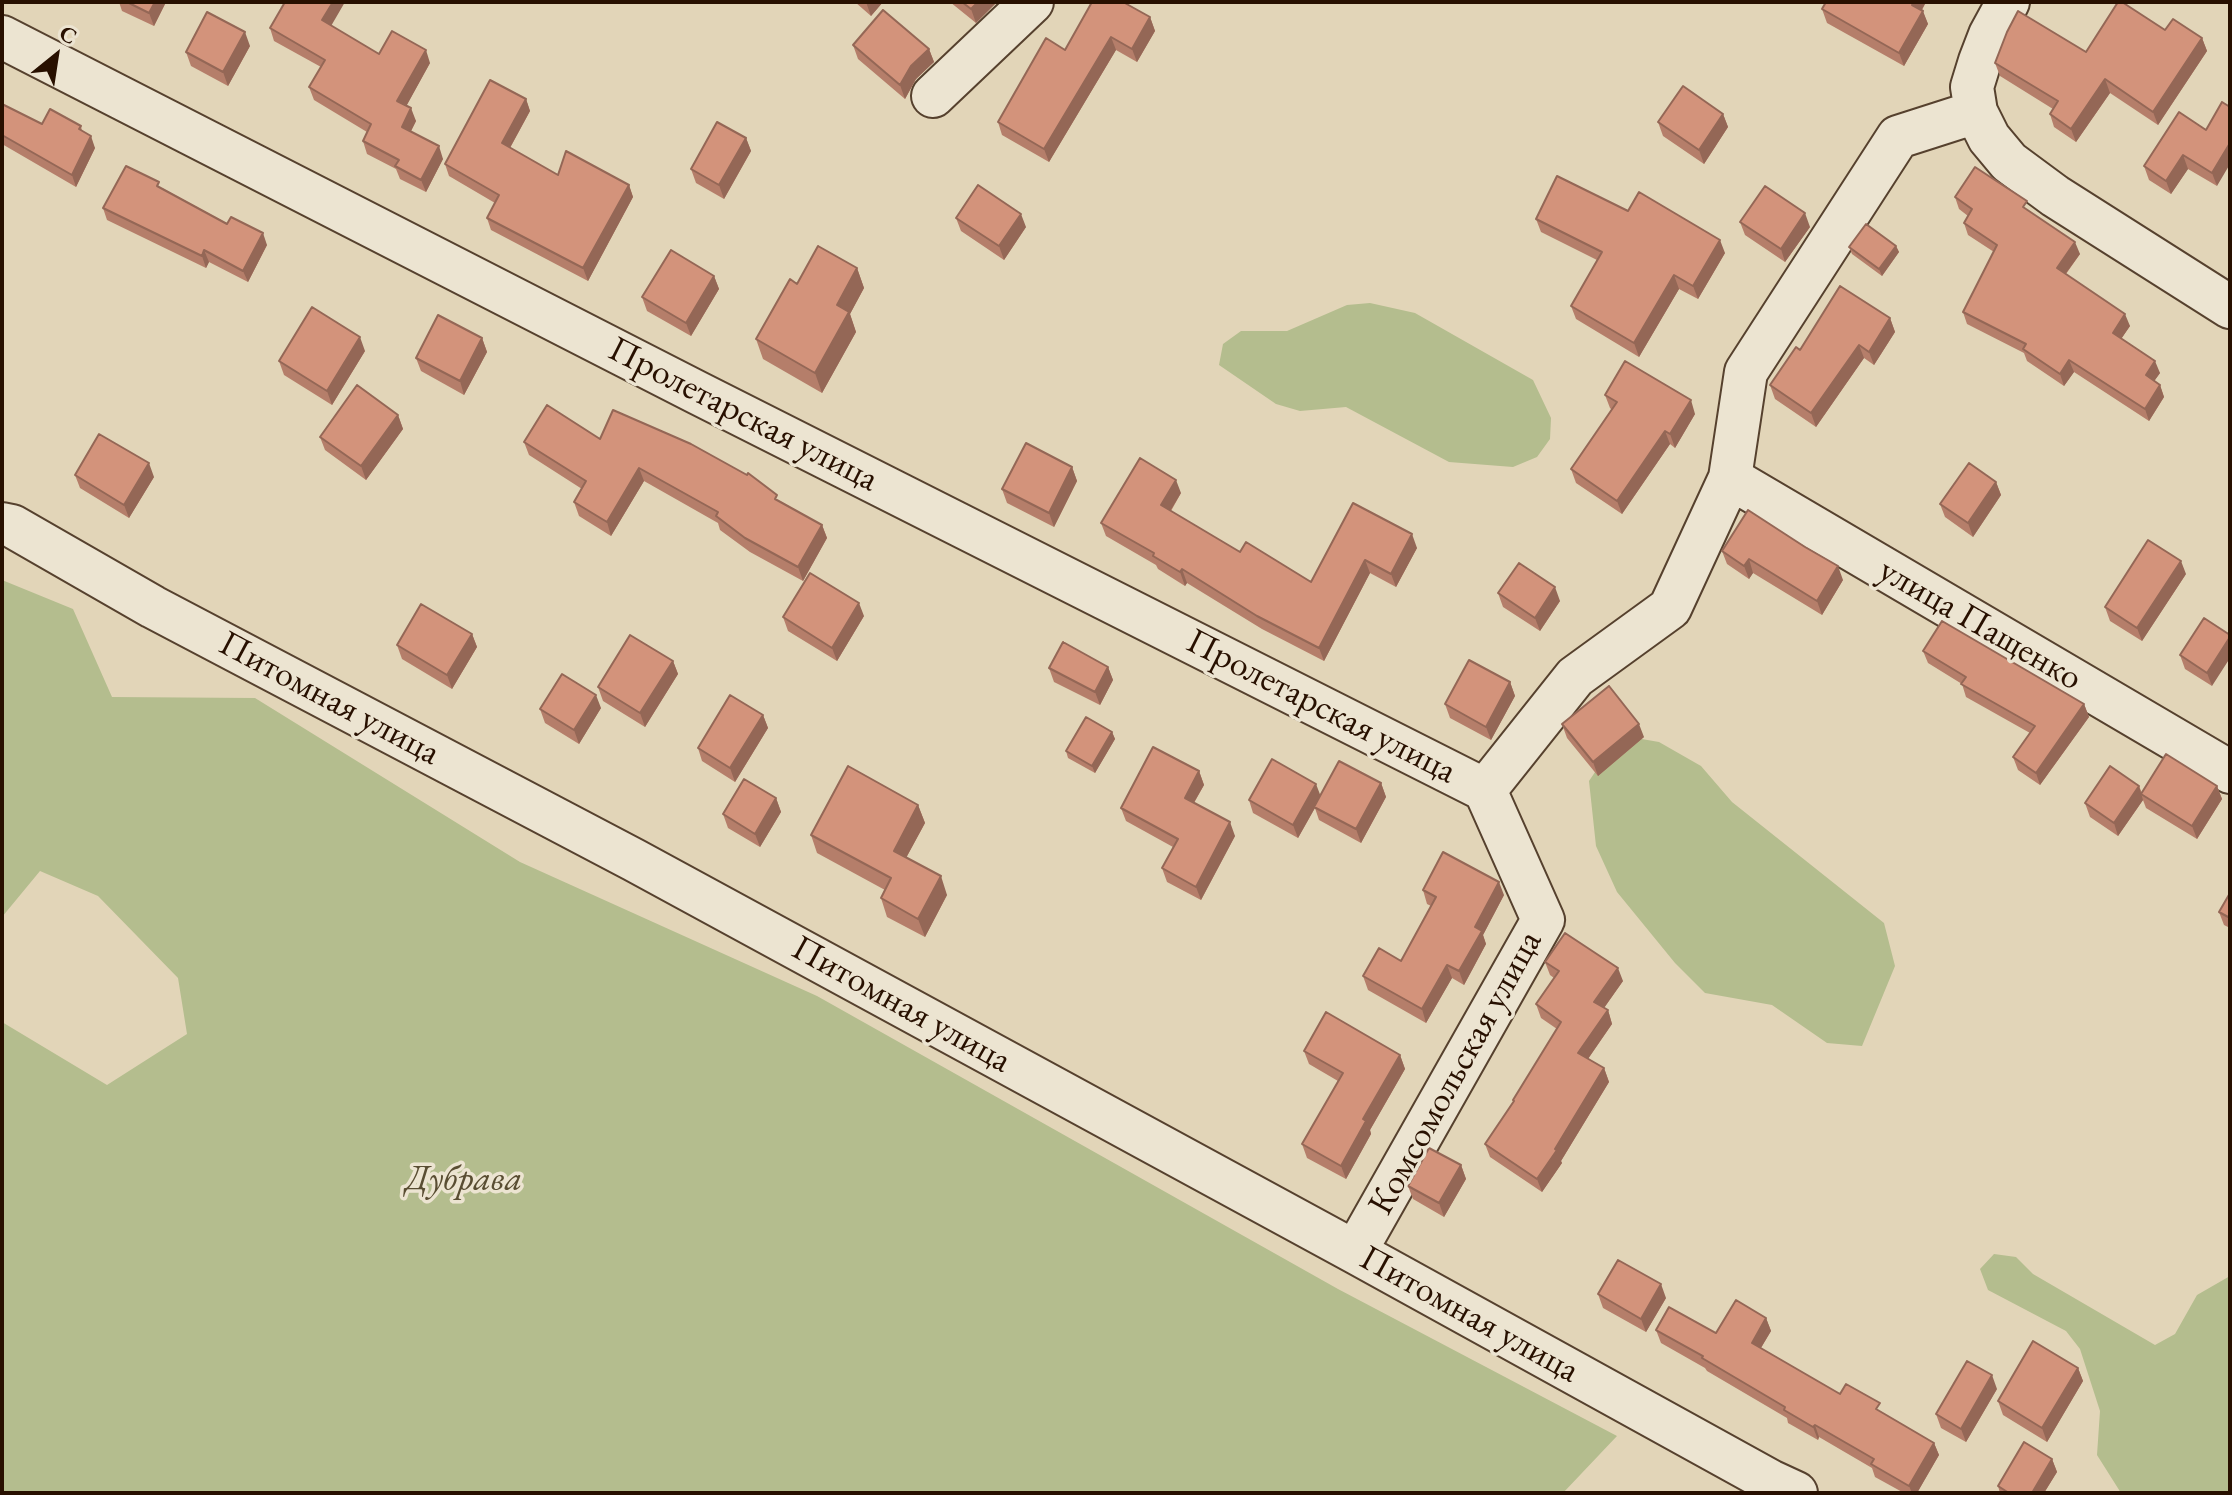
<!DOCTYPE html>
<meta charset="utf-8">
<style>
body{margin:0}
#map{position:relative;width:2232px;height:1495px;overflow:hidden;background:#e2d5b8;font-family:"EB Garamond",serif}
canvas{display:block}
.frame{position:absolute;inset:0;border:4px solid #281000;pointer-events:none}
.north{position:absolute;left:16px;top:16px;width:80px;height:80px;-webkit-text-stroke:6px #ece4d1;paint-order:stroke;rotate:30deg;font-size:22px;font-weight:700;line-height:32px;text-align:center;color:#281000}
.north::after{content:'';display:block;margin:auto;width:28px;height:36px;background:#281000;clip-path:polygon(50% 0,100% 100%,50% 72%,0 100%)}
</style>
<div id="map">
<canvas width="2232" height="1495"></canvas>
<div class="frame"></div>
<div class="north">С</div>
</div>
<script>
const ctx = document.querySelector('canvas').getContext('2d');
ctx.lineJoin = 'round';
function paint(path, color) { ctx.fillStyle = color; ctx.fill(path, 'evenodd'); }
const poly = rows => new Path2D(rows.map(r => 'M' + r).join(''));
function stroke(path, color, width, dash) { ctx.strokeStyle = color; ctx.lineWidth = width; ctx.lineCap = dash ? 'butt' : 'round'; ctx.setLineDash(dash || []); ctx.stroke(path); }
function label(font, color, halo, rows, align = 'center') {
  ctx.font = font + ' "EB Garamond",serif'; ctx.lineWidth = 7; ctx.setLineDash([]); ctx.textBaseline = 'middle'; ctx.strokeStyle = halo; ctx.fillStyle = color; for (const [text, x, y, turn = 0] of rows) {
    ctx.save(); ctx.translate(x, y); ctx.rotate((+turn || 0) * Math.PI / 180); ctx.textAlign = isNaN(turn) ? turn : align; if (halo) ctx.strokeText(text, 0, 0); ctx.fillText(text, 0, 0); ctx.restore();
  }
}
paint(poly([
 [1370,303,1415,313,1533,380,1551,418,1550,439,1537,457,1513,467,1449,462,1346,407,1300,411,1276,404,1219,365,1223,344,1241,331,1287,331,1347,305],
 [2,580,73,609,112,697,255,698,520,862,817,996,1338,1289,1617,1436,1563,1493,2,1493,2,1022,107,1085,187,1034,178,978,98,896,40,871,2,917],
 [1636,738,1659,742,1701,766,1732,802,1884,923,1895,966,1862,1046,1827,1043,1772,1005,1705,993,1675,963,1617,892,1596,846,1589,781,1614,744],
 [1994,1254,2016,1257,2033,1274,2155,1345,2175,1334,2197,1295,2230,1276,2230,1493,2121,1493,2097,1455,2100,1411,2080,1349,2066,1331,1988,1290,1980,1269]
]), '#b4bd8e');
const minor = poly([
 [2008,2,1990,35,1980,61,1972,87,1976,112,1989,138,2009,162,2055,196,2230,307],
 [2,37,698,393,1485,790],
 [933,96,1032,2],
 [1730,478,2230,772],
 [2,524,12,526,153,607,634,860,1355,1252,1770,1481,1796,1493],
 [1355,1252,1543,920,1485,790,1575,677,1670,608,1730,478,1746,372,1898,137,1976,112]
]);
stroke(minor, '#56412e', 46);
stroke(minor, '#ece4d1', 42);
paint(poly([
 [119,2,166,2,154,26,122,11],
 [855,2,883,2,871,16],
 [950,2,996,2,996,3,976,23],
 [1826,2,1926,2,1922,10,1928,24,1904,66,1827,23,1822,9],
 [1150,17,1155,31,1137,62,1116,50,1049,162,1002,135,998,122,1065,50],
 [331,26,379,54,430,63,406,106,416,121,411,131,443,159,426,192,400,179,396,169,367,154,363,141,367,132,314,100,309,87,321,67,274,41,270,28],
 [2165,30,2202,38,2207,51,2158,125,2110,93,2076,142,2054,127,2050,114,2053,109,2000,76,1995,63,2086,52],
 [853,45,929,49,934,62,916,79,905,99,858,59],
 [250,46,228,86,191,66,186,52],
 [526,99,530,111,510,148,558,175,629,185,633,197,588,281,491,230,487,218,495,203,449,176,445,164],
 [2,104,42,124,81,126,82,131,95,148,76,187,2,144],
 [1723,114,1728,127,1704,164,1663,136,1658,122],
 [2206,130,2217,186,2188,169,2171,194,2149,180,2144,166],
 [746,138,751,151,724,199,696,183,691,169],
 [162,188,267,245,248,282,209,262,206,268,107,220,103,208],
 [1955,197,2030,211,2080,254,2066,274,2130,326,2121,339,2160,373,2154,381,2160,385,2164,397,2149,421,2074,372,2064,386,2027,361,2024,353,1967,324,1963,312,1994,252,1968,235,1964,223,1968,216,1959,209],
 [1628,211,1725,253,1698,299,1679,289,1639,357,1576,319,1571,306,1597,260,1541,232,1536,219],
 [956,218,1026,227,1004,260,961,231],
 [1740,222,1810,227,1785,262,1745,235],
 [1896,246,1899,252,1882,276,1852,254,1849,247],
 [857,268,864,288,850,314,856,332,822,393,763,359,756,339,797,284],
 [714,276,719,289,691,336,647,311,642,297],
 [1890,318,1895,332,1874,365,1864,358,1816,427,1775,399,1770,385,1800,350],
 [482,338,487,352,464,395,421,371,416,358],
 [365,351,332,405,284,375,279,361],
 [1605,395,1695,414,1675,448,1670,444,1622,514,1576,483,1571,469,1612,410,1610,408],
 [398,415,403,429,366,480,325,450,320,437],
 [600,439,780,501,822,525,827,538,803,581,750,552,720,530,718,523,644,481,611,536,579,516,574,502,582,489,529,455,524,442],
 [1072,467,1077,481,1054,527,1007,503,1002,489],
 [75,475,154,477,129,518,80,488],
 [1996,482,2001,495,1973,537,1945,517,1940,504],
 [1181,493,1171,511,1240,552,1311,582,1353,503,1417,548,1396,587,1370,573,1324,661,1262,629,1187,583,1185,586,1158,569,1156,565,1106,536,1101,523],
 [1722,551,1843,580,1822,615,1753,573,1749,579,1727,564],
 [2186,574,2142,641,2110,621,2105,607],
 [1498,593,1560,601,1540,631,1503,607],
 [864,616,837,661,788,631,783,617],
 [2204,618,2212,686,2185,669,2180,655],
 [472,634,477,647,452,689,402,659,397,645],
 [1923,651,2084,704,2089,717,2040,785,2018,770,2013,757,2030,733,1966,697,1962,684,1928,663],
 [673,661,678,674,645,727,603,701,598,687],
 [1108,667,1113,680,1100,705,1054,682,1049,668],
 [1510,682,1515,696,1491,740,1450,718,1445,704],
 [601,708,579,744,545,723,540,709],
 [763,715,768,728,735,782,702,761,698,748],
 [1562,724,1644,737,1598,776,1567,738],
 [1112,732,1115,739,1095,773,1068,758,1066,751],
 [1199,771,1204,785,1194,803,1235,836,1201,900,1167,882,1162,868,1173,847,1126,821,1121,808],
 [1381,783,1386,797,1361,843,1319,820,1315,808,1298,838,1253,813,1249,800,1320,796],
 [2139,786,2142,793,2217,786,2222,799,2197,839,2146,808,2143,800,2118,836,2090,817,2085,803],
 [776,798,781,812,760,847,728,828,723,814],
 [918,805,925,823,906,858,947,895,925,937,887,917,881,898,885,890,817,853,811,835],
 [1423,890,1504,895,1483,935,1486,944,1464,985,1452,978,1426,1023,1368,990,1363,976,1401,961,1431,906,1427,904],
 [2230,893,2230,928,2224,925,2219,912],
 [1545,962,1623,981,1604,1008,1608,1010,1612,1024,1588,1059,1604,1068,1609,1082,1561,1161,1562,1163,1542,1192,1490,1157,1485,1144,1514,1102,1513,1100,1557,1029,1541,1018,1536,1004,1554,978,1550,975],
 [1304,1051,1400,1055,1405,1069,1370,1130,1371,1134,1346,1179,1307,1158,1302,1144,1338,1081,1309,1064],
 [1461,1165,1466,1179,1444,1217,1413,1199,1408,1186],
 [1598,1294,1666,1298,1646,1332,1603,1308],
 [1766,1318,1771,1331,1761,1348,1840,1394,1883,1413,1934,1443,1939,1455,1917,1493,1904,1493,1875,1477,1872,1468,1819,1437,1818,1440,1788,1423,1787,1418,1707,1371,1705,1368,1661,1343,1656,1330,1716,1333],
 [2078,1368,2083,1381,2047,1442,2003,1415,1998,1401],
 [1997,1389,1966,1442,1941,1428,1936,1414],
 [2052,1459,2057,1472,2044,1493,2000,1493,1998,1486]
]), '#b57e6a');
paint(poly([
 [155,2,166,2,154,26,149,13],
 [333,2,345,2,327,33,322,20],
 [866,2,883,2,871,16],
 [978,2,996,3,976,23,971,9],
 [1914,2,1926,2,1917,18,1912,5],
 [1923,11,1928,24,1904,66,1899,53],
 [1150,17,1155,31,1137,62,1132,49],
 [245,32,250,46,228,86,223,72],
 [1111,37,1116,50,1049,162,1044,149],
 [2202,38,2207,51,2158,125,2153,112],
 [929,49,934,62,916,79,905,99,900,85,911,66],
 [426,50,430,63,402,114,397,101],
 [2105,79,2110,93,2076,142,2071,129],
 [526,99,530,111,506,155,502,143],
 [411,108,416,121,407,139,402,127],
 [1723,114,1728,127,1704,164,1699,150],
 [91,136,95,148,76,187,72,175],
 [746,138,751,151,724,199,719,185],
 [2230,143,2230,164,2217,186,2212,173],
 [439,146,443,159,426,192,421,180],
 [2183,155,2188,169,2171,194,2166,181],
 [629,185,633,197,588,281,583,268],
 [1805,213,1810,227,1785,262,1781,249],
 [1021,214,1026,227,1004,260,999,246],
 [263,233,267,245,248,282,243,271],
 [1720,240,1725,253,1698,299,1693,286],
 [2075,242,2080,254,2061,280,2057,268],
 [1896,246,1899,252,1882,276,1879,269],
 [204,250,209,262,206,268,202,256],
 [857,268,864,288,850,314,856,332,822,393,815,373,837,305],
 [1674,275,1679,289,1639,357,1634,343],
 [714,276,719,289,691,336,686,323],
 [2125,314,2130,326,2117,345,2113,333],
 [1890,318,1895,332,1874,365,1869,352],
 [360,337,365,351,332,405,327,391],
 [482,338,487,352,464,395,460,381],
 [1859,345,1864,358,1816,427,1811,413],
 [2069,360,2074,372,2064,386,2060,374],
 [2155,361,2160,373,2150,387,2146,375],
 [2160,385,2164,397,2149,421,2145,409],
 [1691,400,1695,414,1675,448,1670,434],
 [398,415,403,429,366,480,361,466],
 [1665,431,1670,444,1622,514,1617,501],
 [149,463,154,477,129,518,124,505],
 [1072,467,1077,481,1054,527,1049,513],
 [639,468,644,481,611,536,607,522],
 [1176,480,1181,493,1166,518,1161,505],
 [1996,482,2001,495,1973,537,1968,523],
 [822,525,827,538,803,581,798,567],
 [1412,534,1417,548,1396,587,1391,574],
 [1749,559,1753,573,1749,579,1744,566],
 [1365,560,1370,573,1324,661,1319,648],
 [2181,561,2186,574,2142,641,2137,628],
 [1838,566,1843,580,1822,615,1817,601],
 [1182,569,1187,583,1185,586,1180,572],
 [1555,587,1560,601,1540,631,1535,618],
 [859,603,864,616,837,661,832,648],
 [472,634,477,647,452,689,447,675],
 [2230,637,2230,658,2212,686,2207,673],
 [673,661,678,674,645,727,640,713],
 [1108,667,1113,680,1100,705,1095,692],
 [1510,682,1515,696,1491,740,1486,727],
 [596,695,601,708,579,744,574,730],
 [2084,704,2089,717,2040,785,2036,773],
 [763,715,768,728,735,782,730,768],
 [1639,724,1644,737,1598,776,1593,762],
 [1112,732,1115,739,1095,773,1092,766],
 [1199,771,1204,785,1189,811,1185,798],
 [1381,783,1386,797,1361,843,1356,829],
 [1316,784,1321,797,1298,838,1293,825],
 [2139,786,2143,800,2118,836,2114,823],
 [2217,786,2222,799,2197,839,2192,826],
 [776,798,781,812,760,847,755,834],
 [918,805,925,823,900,869,894,851],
 [1230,822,1235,836,1201,900,1196,887],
 [941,876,947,895,925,937,918,919],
 [1499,882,1504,895,1483,935,1486,944,1464,985,1459,971,1475,927],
 [1447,965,1452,978,1426,1023,1422,1009],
 [1618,968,1623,981,1599,1015,1594,1002],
 [1608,1010,1612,1024,1583,1066,1578,1053],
 [1400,1055,1405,1069,1370,1130,1371,1134,1346,1179,1341,1166,1363,1119],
 [1604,1068,1609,1082,1561,1161,1562,1163,1542,1192,1537,1179],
 [1461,1165,1466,1179,1444,1217,1439,1203],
 [1661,1284,1666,1298,1646,1332,1641,1319],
 [1766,1318,1771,1331,1756,1356,1752,1343],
 [2078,1368,2083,1381,2047,1442,2042,1428],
 [1992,1375,1997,1389,1966,1442,1961,1429],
 [1815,1425,1819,1437,1818,1440,1813,1427],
 [1934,1443,1939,1455,1917,1493,1912,1493,1909,1486],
 [2052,1459,2057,1472,2044,1493,2032,1493]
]), '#946756');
const building = poly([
 [127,2,155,2,149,13,127,2],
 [285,2,333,2,322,20,379,54,392,31,426,50,397,101,411,108,402,127,439,146,421,180,395,166,399,160,363,141,371,124,309,87,325,60,270,28,285,2],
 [962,2,978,2,971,9,962,2],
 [1092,2,1123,2,1150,17,1132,49,1111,37,1044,149,998,122,1046,38,1065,50,1092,2],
 [1826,2,1914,2,1912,5,1923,11,1899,53,1822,9,1826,2],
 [2118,2,2122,2,2165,30,2173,19,2202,38,2153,112,2105,79,2071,129,2050,114,2058,101,1995,63,2007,32,2018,11,2086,52,2118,2],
 [883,10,929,49,911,66,900,85,853,45,883,10],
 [207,12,245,32,223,72,186,52,207,12],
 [490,80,526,99,502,143,558,175,566,151,629,185,583,268,487,218,499,195,445,164,490,80],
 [1683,86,1723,114,1699,150,1658,122,1683,86],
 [2222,102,2230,107,2230,143,2212,173,2183,155,2166,181,2144,166,2179,112,2206,130,2222,102],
 [2,104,42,124,50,109,81,126,79,129,91,136,72,175,2,135,2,104],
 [717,122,746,138,719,185,691,169,717,122],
 [126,166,159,182,157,186,227,224,231,217,263,233,243,271,204,250,202,256,103,208,126,166],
 [1975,167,2027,201,2023,207,2075,242,2057,268,2125,314,2113,333,2155,361,2146,375,2160,385,2145,409,2069,360,2060,374,2023,349,2026,344,1963,312,1997,245,1964,223,1972,209,1955,197,1975,167],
 [1557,176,1628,211,1639,192,1720,240,1693,286,1674,275,1634,343,1571,306,1602,252,1536,219,1557,176],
 [978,185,1021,214,999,246,956,218,978,185],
 [1765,186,1805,213,1781,249,1740,222,1765,186],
 [1866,224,1896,246,1879,269,1849,247,1866,224],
 [818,246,857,268,837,305,849,312,815,373,756,339,790,279,797,284,818,246],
 [671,250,714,276,686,323,642,297,671,250],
 [1840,286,1890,318,1869,352,1859,345,1811,413,1770,385,1796,347,1800,350,1840,286],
 [312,307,360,337,327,391,279,361,312,307],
 [438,315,482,338,460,381,416,358,438,315],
 [1625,361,1691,400,1670,434,1665,431,1617,501,1571,469,1617,402,1605,395,1625,361],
 [357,385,398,415,361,466,320,437,357,385],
 [547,405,600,439,613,410,691,444,747,475,748,473,777,495,775,499,822,525,798,567,745,538,716,516,718,512,639,468,607,522,574,502,586,481,524,442,547,405],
 [99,434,149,463,124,505,75,475,99,434],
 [1026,443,1072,467,1049,513,1002,489,1026,443],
 [1140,458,1176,480,1161,505,1240,552,1246,542,1311,582,1353,503,1412,534,1391,574,1365,560,1319,648,1257,616,1182,569,1180,572,1153,556,1154,553,1101,523,1140,458],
 [1969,463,1996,482,1968,523,1940,504,1969,463],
 [1748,510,1805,547,1838,566,1817,601,1749,559,1744,566,1722,551,1748,510],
 [2148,540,2181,561,2137,628,2105,607,2148,540],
 [1519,563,1555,587,1535,618,1498,593,1519,563],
 [810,573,859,603,832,648,783,617,810,573],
 [421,604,472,634,447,675,397,645,421,604],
 [2204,618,2230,635,2230,637,2207,673,2180,655,2204,618],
 [1942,621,2084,704,2036,773,2013,757,2035,726,1961,684,1966,677,1923,651,1942,621],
 [630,635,673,661,640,713,598,687,630,635],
 [1063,642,1108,667,1095,692,1049,668,1063,642],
 [1469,660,1510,682,1486,727,1445,704,1469,660],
 [562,674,596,695,574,730,540,709,562,674],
 [1609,686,1639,724,1593,762,1562,724,1609,686],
 [730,695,763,715,730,768,698,748,730,695],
 [1086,717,1112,732,1092,766,1066,751,1086,717],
 [1153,747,1199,771,1185,798,1230,822,1196,887,1162,868,1178,839,1121,808,1153,747],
 [2166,754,2217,786,2192,826,2141,794,2166,754],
 [1272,759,1316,784,1293,825,1249,800,1272,759],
 [1339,761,1381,783,1356,829,1314,807,1339,761],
 [848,766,918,805,894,851,941,876,918,919,881,898,891,878,811,835,848,766],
 [2110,766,2139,786,2114,823,2085,803,2110,766],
 [744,779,776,798,755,834,723,814,744,779],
 [1443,852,1499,882,1475,927,1482,931,1459,971,1447,965,1422,1009,1363,976,1379,948,1401,961,1436,897,1423,890,1443,852],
 [2230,893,2230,918,2219,912,2230,893],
 [1565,933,1618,968,1594,1002,1608,1010,1578,1053,1604,1068,1555,1149,1557,1150,1537,1179,1485,1144,1514,1101,1513,1100,1561,1022,1536,1004,1559,971,1545,962,1565,933],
 [1326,1012,1400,1055,1363,1119,1366,1121,1341,1166,1302,1144,1343,1073,1304,1051,1326,1012],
 [1429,1148,1461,1165,1439,1203,1408,1186,1429,1148],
 [1618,1260,1661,1284,1641,1319,1598,1294,1618,1260],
 [1736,1300,1766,1318,1752,1343,1840,1394,1846,1384,1880,1403,1876,1409,1934,1443,1909,1486,1871,1464,1874,1459,1815,1425,1813,1427,1784,1410,1785,1407,1702,1358,1703,1356,1656,1330,1669,1307,1716,1333,1736,1300],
 [2033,1341,2078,1368,2042,1428,1998,1401,2033,1341],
 [1967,1361,1992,1375,1961,1429,1936,1414,1967,1361],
 [2024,1442,2052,1459,2032,1493,2009,1493,1998,1486,2024,1442]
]);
paint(building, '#d3937b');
stroke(building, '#946756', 2);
label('36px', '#281000', '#ece4d1', [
 ["Пролетарская улица",743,415,27],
 ["улица Пащенко",1980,625,30],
 ["Питомная улица",329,699,28],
 ["Пролетарская улица",1321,707,27],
 ["Питомная улица",901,1005,29],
 ["Комсомольская улица",1456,1073,-61],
 ["Питомная улица",1469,1315,29]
]);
label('italic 36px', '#594d32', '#ece4d1', [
 ["Дубрава",464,1180]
]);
</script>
